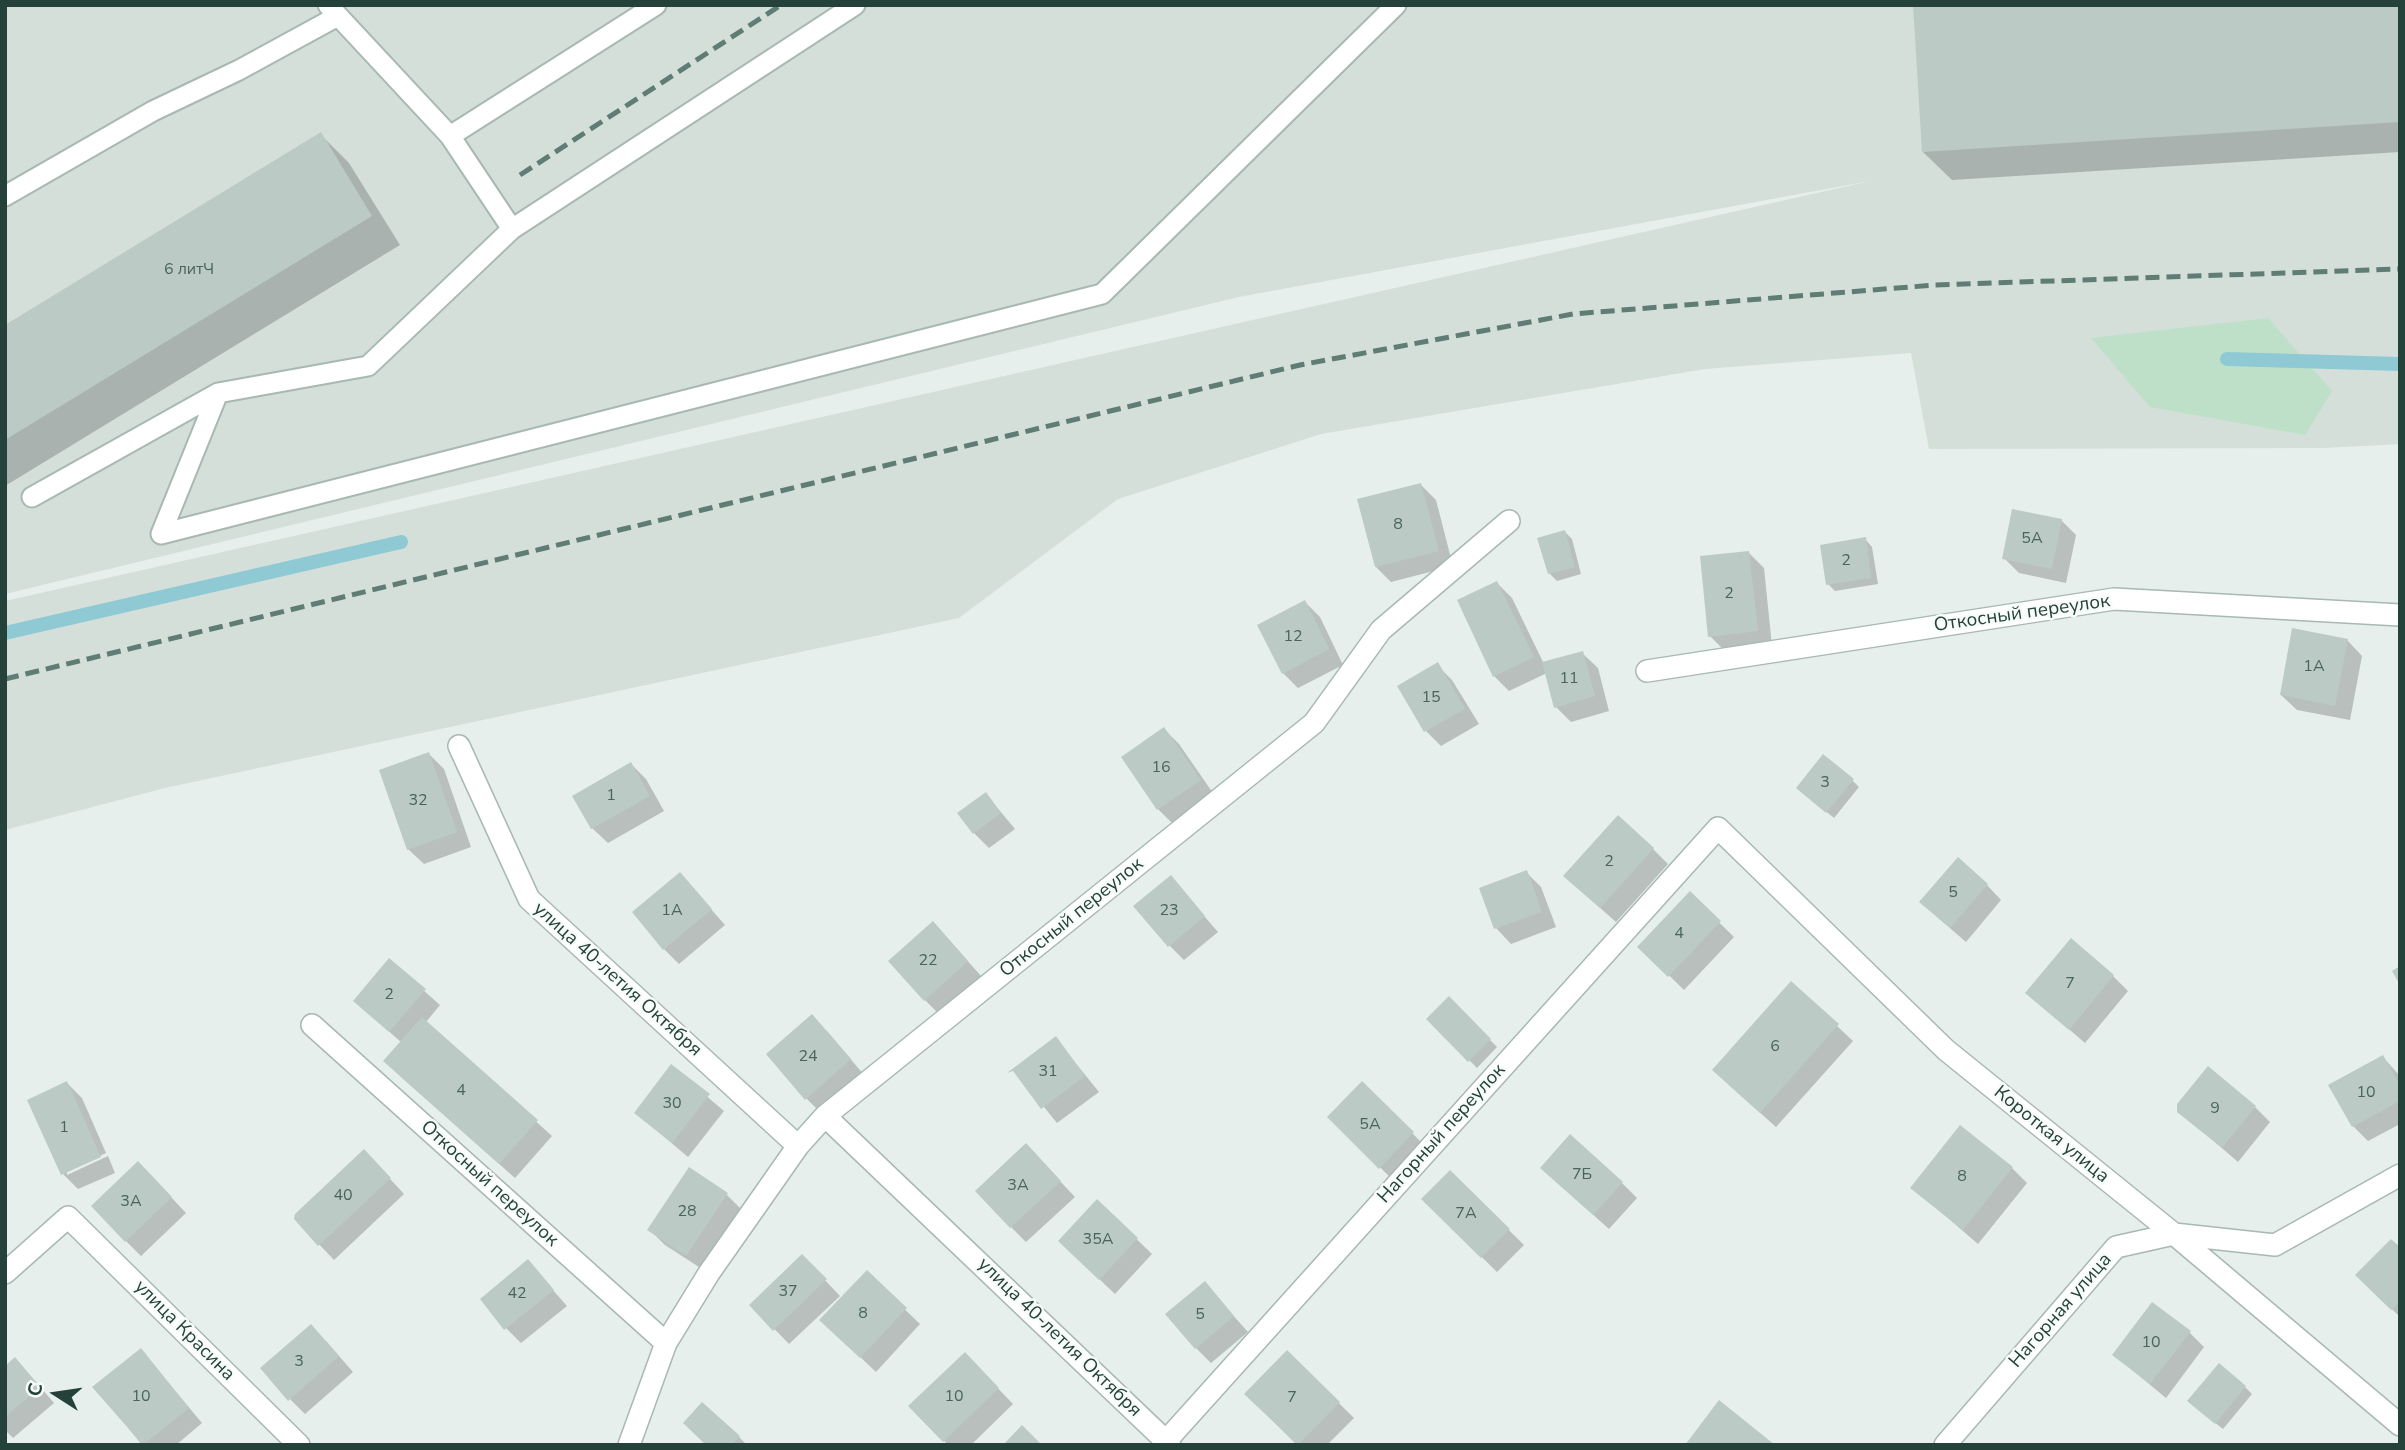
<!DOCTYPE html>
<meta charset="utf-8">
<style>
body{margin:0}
#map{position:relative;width:2405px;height:1450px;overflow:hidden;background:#e6efeb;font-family:"Nunito Sans",sans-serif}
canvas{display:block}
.frame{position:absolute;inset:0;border:7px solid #24423a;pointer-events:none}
.north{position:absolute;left:21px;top:1359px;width:70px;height:70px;-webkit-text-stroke:5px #f7fbf9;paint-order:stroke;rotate:282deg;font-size:19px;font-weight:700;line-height:28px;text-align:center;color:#24423a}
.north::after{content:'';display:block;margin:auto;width:24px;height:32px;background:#24423a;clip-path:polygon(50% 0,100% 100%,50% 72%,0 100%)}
</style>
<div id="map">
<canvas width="2405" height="1450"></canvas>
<div class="frame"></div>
<div class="north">С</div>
</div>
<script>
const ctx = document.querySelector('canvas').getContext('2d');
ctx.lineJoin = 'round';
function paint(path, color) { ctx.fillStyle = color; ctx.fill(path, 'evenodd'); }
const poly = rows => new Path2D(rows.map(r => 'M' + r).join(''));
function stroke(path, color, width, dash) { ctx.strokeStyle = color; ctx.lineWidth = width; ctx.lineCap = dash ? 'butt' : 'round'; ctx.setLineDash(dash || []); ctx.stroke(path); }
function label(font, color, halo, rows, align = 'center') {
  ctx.font = font + ' "Nunito Sans",sans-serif'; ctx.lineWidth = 5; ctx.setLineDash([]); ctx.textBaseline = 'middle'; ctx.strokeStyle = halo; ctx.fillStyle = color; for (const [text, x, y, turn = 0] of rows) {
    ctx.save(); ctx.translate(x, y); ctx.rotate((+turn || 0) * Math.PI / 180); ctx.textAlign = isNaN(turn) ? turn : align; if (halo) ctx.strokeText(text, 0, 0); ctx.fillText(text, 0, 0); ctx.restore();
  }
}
paint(poly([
 [5,5,2400,5,2400,444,2324,448,1929,449,1911,353,1705,369,1321,434,1118,499,959,618,165,788,5,830,5,601,1870,181,1239,297,5,594]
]), '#d4dfda');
paint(poly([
 [2268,318,2332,391,2305,435,2150,407,2091,338]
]), '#bfe0c8');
paint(poly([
 [2400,5,2400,152,1952,180,1923,152],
 [320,134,349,163,400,245,5,486,5,327],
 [1421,485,1436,500,1453,566,1391,582,1376,567],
 [2061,520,2076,535,2066,583,2019,573,2004,558],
 [1564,531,1572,539,1581,574,1557,581,1549,573],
 [1865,539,1872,547,1878,584,1835,591,1828,584],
 [1749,553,1764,568,1772,646,1725,651,1710,636],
 [1497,583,1512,598,1544,664,1582,653,1598,668,1609,711,1571,722,1556,707,1547,673,1509,691,1494,676],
 [1305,602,1320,617,1343,665,1298,688,1283,673],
 [2347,640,2362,656,2350,720,2297,710,2281,695],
 [1437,665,1452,680,1479,724,1441,746,1426,731,1399,687],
 [1164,729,1179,744,1215,796,1173,824,1158,809],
 [429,754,444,769,471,847,424,864,408,849],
 [631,764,646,779,664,811,608,843,592,828,574,796],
 [1852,780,1859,787,1834,818,1805,794],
 [986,794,1015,829,989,848,974,833],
 [1653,849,1668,864,1616,922,1581,891],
 [1526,872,1541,887,1556,927,1511,944,1496,928,1481,889],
 [680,874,725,925,679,964,664,949],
 [1171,878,1218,932,1184,960,1169,945],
 [1987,885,2001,900,1966,942,1936,916],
 [1690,894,1734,937,1684,990,1640,947],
 [948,939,982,977,940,1015,925,1000],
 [389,960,440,1005,426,1022,552,1136,515,1178,400,1076,402,1043,355,1001],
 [2113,976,2128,991,2085,1043,2027,993],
 [1791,983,1853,1041,1776,1127,1729,1085],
 [1449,999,1497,1047,1477,1068,1429,1019],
 [827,1031,864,1075,821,1113,806,1098],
 [1056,1039,1099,1092,1057,1123,1014,1070],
 [2383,1057,2400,1076,2400,1124,2368,1141,2353,1126],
 [672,1067,724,1111,688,1157,636,1113],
 [67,1083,82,1098,106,1153,67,1171,67,1175,108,1156,115,1173,78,1189,63,1174],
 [1362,1083,1428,1149,1395,1182,1329,1117],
 [2255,1107,2270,1122,2238,1162,2179,1111],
 [1041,1161,1075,1197,1026,1242,1011,1227],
 [379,1167,404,1194,334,1260,295,1219],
 [2012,1168,2027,1183,1978,1244,1913,1188],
 [1450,1172,1524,1245,1497,1272,1423,1199],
 [153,1178,186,1213,141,1256,126,1241],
 [1558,1183,1622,1183,1637,1198,1609,1229],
 [727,1195,742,1210,702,1269,665,1245,650,1230],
 [1097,1201,1152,1254,1115,1294,1075,1256],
 [2400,1250,2400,1317,2357,1275],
 [802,1256,840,1296,789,1344,751,1305],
 [528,1262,567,1306,521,1343,506,1328],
 [867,1273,920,1324,876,1372,837,1335],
 [1205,1284,1248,1332,1211,1363,1196,1348],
 [2189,1332,2204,1347,2166,1398,2114,1355],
 [326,1341,353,1372,305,1414,290,1399],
 [141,1350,202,1423,176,1445,142,1445,95,1387],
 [1287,1352,1354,1418,1327,1445,1297,1445,1246,1394],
 [965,1354,1013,1404,971,1445,948,1445,911,1406],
 [5,1368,30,1375,54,1403,13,1438,5,1430],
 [2245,1387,2252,1394,2223,1429,2196,1408],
 [702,1405,739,1437,746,1444,708,1445]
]), '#0003');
stroke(poly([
 [2227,359,2400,364],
 [5,633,401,542]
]), '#8ec9d4', 14);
paint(poly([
 [1913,5,2400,5,2400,122,1922,152],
 [321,132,372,216,5,440,5,325],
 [1421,483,1439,551,1375,567,1357,499],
 [2012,509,2062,519,2052,569,2002,559],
 [1565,530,1575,567,1548,574,1537,538],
 [1866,537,1871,578,1826,585,1820,545],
 [1749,551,1758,631,1708,637,1700,556],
 [1497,581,1534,657,1493,677,1457,600],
 [1305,600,1329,649,1282,674,1257,625],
 [2292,628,2348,639,2335,706,2280,695],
 [1583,651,1595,696,1554,708,1542,662],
 [1438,662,1465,709,1424,732,1397,686],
 [1164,727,1201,780,1157,810,1121,757],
 [429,752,457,832,407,850,379,770],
 [1823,754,1854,779,1826,813,1796,788],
 [631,762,650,796,591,829,572,796],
 [986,792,1001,813,973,834,957,813],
 [1618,815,1654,848,1600,908,1563,876],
 [1958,857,1988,884,1950,928,1919,902],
 [1527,870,1542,912,1494,929,1479,888],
 [680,872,712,909,663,950,632,912],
 [1171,875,1205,916,1168,947,1133,906],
 [1690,891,1721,921,1668,977,1637,947],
 [933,921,968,961,924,1001,888,961],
 [2071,938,2114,975,2069,1030,2025,993],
 [389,958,426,989,389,1032,353,1001],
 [2400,966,2400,985,2392,971],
 [1791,981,1839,1024,1760,1113,1712,1070],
 [1449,996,1491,1039,1468,1062,1426,1019],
 [812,1014,851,1059,805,1100,766,1054],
 [422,1017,538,1120,499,1164,383,1061],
 [1056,1036,1085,1076,1041,1109,1013,1071,1007,1073],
 [2383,1055,2400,1085,2400,1101,2352,1127,2328,1085],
 [671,1064,710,1094,672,1143,634,1113],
 [2208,1066,2256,1106,2222,1148,2177,1112,2177,1104],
 [67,1081,101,1157,61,1175,27,1100],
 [1362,1081,1414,1132,1379,1169,1327,1117],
 [1960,1125,2013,1167,1963,1230,1910,1188],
 [1570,1134,1623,1182,1593,1215,1540,1168],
 [1026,1143,1061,1181,1010,1228,975,1191],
 [364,1149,391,1178,318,1246,294,1219,295,1214],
 [138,1161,172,1197,125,1242,91,1206],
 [689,1167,728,1193,686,1256,647,1230],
 [1450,1170,1510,1229,1481,1258,1421,1199],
 [1097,1199,1138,1238,1099,1280,1058,1241],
 [2391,1239,2400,1247,2400,1302,2391,1310,2355,1275],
 [802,1254,827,1279,773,1331,749,1305],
 [528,1259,554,1290,504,1330,480,1299],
 [867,1270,907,1308,860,1358,819,1320],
 [1205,1281,1234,1316,1195,1349,1165,1314],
 [2152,1302,2191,1331,2150,1384,2112,1355],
 [311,1324,339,1356,288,1401,260,1368],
 [141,1348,189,1408,143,1445,92,1387],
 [1287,1350,1340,1402,1298,1445,1244,1394],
 [965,1352,999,1388,943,1442,908,1406],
 [15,1357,40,1387,5,1417,5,1366],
 [2219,1363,2246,1386,2215,1424,2187,1401],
 [1719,1400,1775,1445,1685,1445],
 [702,1402,740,1436,732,1445,706,1445,683,1423],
 [1022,1425,1042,1445,1003,1445]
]), '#bbcac4');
const service = poly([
 [328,5,450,136,512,229,855,5],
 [450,136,656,5],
 [5,196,153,111,239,70,338,16],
 [218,393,161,534,1102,294,1396,5],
 [32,497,218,393,368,366,512,229]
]);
const minor = poly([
 [1647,671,2114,599,2400,615],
 [459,746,529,899,798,1146],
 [312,1025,666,1343],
 [825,1116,1170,1445],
 [5,1273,68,1217,299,1445],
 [1166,1441,1718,828,1946,1050,2174,1234,2400,1425],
 [629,1445,666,1343,709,1273,798,1146,825,1116,1314,723,1381,630,1509,521],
 [1945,1445,2116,1247,2174,1234,2275,1245,2400,1175]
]);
stroke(service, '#a8b8b2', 23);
stroke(minor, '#a8b8b2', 24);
stroke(service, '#fff', 19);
stroke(minor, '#fff', 21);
stroke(poly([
 [520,175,781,5],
 [5,679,1300,365,1573,314,1935,285,2400,269]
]), '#5f7d75', 5, [14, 7]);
label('16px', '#4a645c', null, [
 ["6 литЧ",189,270],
 ["8",1398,525],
 ["5А",2032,539],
 ["2",1846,561],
 ["2",1729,594],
 ["12",1293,637],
 ["1А",2314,667],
 ["11",1569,679],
 ["15",1431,698],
 ["16",1161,768],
 ["3",1825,783],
 ["1",611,796],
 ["32",418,801],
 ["2",1609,862],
 ["5",1953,893],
 ["1А",672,911],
 ["23",1169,911],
 ["4",1679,934],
 ["22",928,961],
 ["7",2070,984],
 ["2",389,995],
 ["6",1775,1047],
 ["24",808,1057],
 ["31",1048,1072],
 ["4",461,1091],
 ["10",2366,1093],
 ["30",672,1104],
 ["9",2215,1109],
 ["5А",1370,1125],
 ["1",64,1128],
 ["7Б",1582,1175],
 ["8",1962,1177],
 ["3А",1018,1186],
 ["40",343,1196],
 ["3А",131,1202],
 ["28",687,1212],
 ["7А",1466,1214],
 ["35А",1098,1240],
 ["37",788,1292],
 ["42",517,1294],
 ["8",863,1314],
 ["5",1200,1315],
 ["10",2151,1343],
 ["3",299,1362],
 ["10",141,1397],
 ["10",954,1397],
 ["7",1292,1398]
]);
label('19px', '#24423a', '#f7fbf9', [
 ["Откосный переулок",2022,614,-8],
 ["Откосный переулок",1072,918,-39],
 ["улица 40-летия Октября",617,980,42],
 ["Нагорный переулок",1442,1134,-48],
 ["Короткая улица",2051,1135,39],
 ["Откосный переулок",489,1184,42],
 ["Нагорная улица",2061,1311,-49],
 ["улица Красина",184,1331,45],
 ["улица 40-летия Октября",1059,1338,44]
]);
</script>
